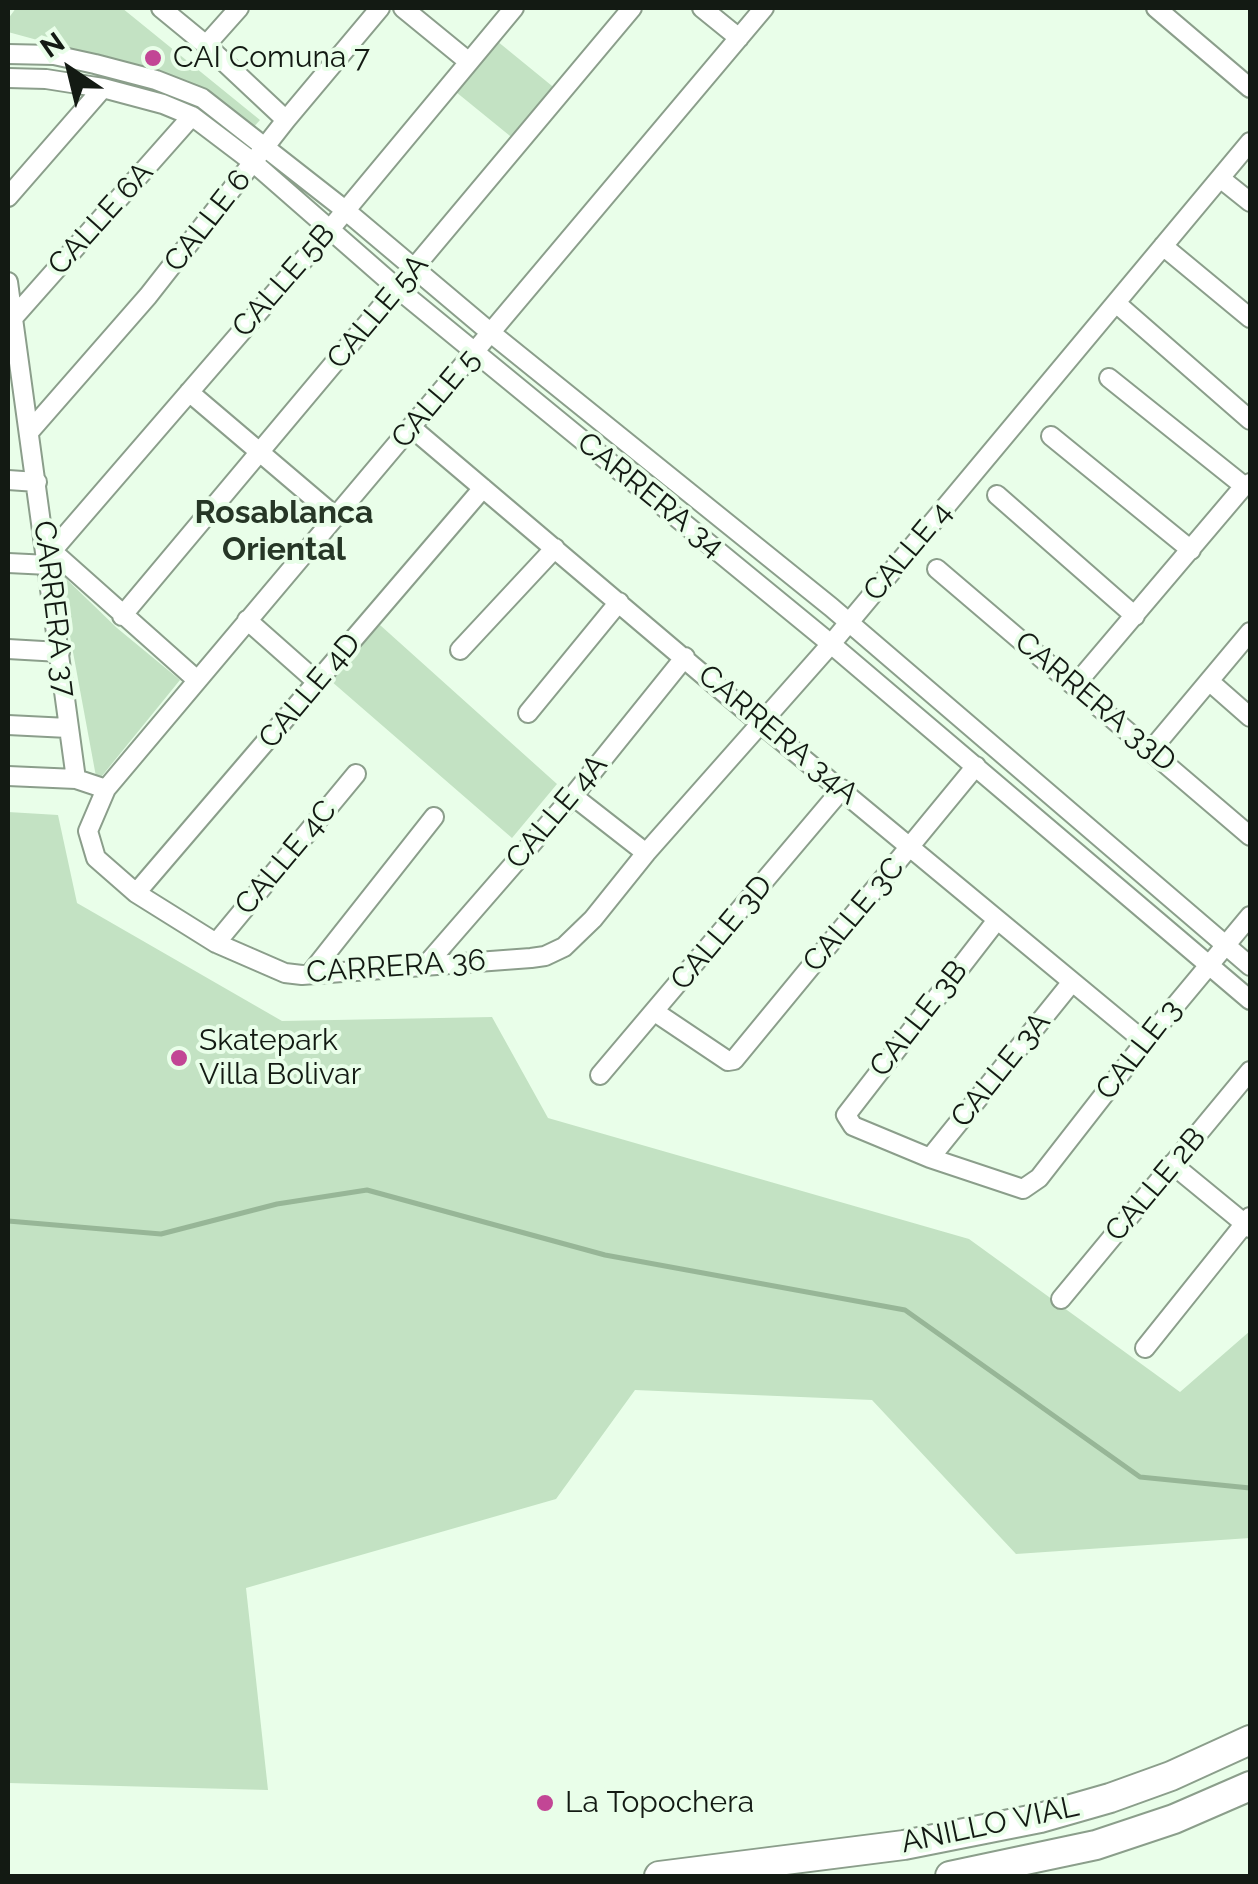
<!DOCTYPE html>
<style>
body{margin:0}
#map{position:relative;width:1258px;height:1884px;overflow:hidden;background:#e9fee9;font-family:Raleway,sans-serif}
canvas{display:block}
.frame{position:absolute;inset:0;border:10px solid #131a13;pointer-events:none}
.north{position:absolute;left:20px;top:20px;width:100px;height:100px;-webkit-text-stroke:8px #e9fee9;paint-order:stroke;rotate:325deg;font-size:28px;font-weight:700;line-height:40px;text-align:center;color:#131a13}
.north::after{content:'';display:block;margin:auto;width:35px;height:45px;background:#131a13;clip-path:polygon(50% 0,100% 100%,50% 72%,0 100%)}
</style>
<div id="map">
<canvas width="1258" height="1884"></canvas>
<div class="frame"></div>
<div class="north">N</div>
</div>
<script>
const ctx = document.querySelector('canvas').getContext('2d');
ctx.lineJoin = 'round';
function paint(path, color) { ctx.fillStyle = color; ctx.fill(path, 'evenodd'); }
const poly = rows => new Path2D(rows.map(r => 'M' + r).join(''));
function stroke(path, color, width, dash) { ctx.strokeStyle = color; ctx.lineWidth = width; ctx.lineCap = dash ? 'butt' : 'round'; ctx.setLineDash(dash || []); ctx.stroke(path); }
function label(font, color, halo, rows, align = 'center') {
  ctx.font = font + ' Raleway,sans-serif'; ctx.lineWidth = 8; ctx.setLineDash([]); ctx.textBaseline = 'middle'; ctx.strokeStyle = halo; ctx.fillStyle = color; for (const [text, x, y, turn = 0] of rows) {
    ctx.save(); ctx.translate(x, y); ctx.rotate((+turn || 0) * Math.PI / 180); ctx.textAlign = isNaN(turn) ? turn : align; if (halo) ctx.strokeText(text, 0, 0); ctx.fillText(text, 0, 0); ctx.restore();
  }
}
paint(poly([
 [16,8,122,8,260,120,252,129,188,81,8,32,8,19],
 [497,41,557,90,515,140,456,92],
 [58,571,117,628,180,680,97,782],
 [380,625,557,784,512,838,331,681],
 [8,812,58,815,77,903,282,1021,492,1017,548,1118,969,1239,1180,1392,1250,1331,1250,1538,1016,1554,872,1400,635,1390,556,1499,246,1588,268,1790,8,1783]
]), '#c3e2c3');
stroke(poly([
 [8,1221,161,1234,277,1204,367,1190,605,1255,905,1310,1140,1477,1250,1488]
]), '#97b697', 5);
const minor = poly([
 [161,8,206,45,286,120],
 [403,8,469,62],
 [702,8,739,38],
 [1156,8,1250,88],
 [206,45,239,8],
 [8,54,54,55,95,64,156,80,202,98,345,210,491,333,831,607,1250,966],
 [8,78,46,79,103,88,163,104,192,116,254,163,398,289,831,644,1250,1000],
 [1220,178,1250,202],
 [8,197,103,88],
 [1163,246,1250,318],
 [8,282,76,779,106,789,88,831,96,858,136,893,216,943,285,973,302,975,531,958,545,956,564,947,593,919,646,853,831,644,1250,142],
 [1116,303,1250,420],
 [8,316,14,317,192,116],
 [1109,378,1244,486],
 [189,392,336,517],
 [412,428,760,723,1145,1042],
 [30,431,148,296,286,120,380,8],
 [1051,436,1191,550],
 [8,480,37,482],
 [997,495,1135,616],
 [52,551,331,228,514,8],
 [46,552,52,551,197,680],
 [8,563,49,565],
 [937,569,1250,836],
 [122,616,632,8],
 [247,620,317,682],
 [8,649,60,652],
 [460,650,555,548],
 [1209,681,1250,717],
 [1076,684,1244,486,1250,483],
 [528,713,619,602],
 [8,725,68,728],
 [1152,749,1250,632],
 [8,776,76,779],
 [106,789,764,8],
 [573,796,646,853],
 [136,893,483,488],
 [997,920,846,1115,853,1126,930,1158,1023,1189,1039,1178,1145,1042,1250,916],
 [216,943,356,774],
 [426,965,573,796,685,657],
 [310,974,434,817],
 [655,1012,728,1061,734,1060,976,766],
 [600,1075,842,789],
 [930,1158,1072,982],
 [1172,1164,1250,1228],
 [1061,1299,1250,1071],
 [1145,1348,1250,1217]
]);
const highway = poly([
 [659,1876,904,1845,1040,1818,1110,1798,1171,1776,1250,1740],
 [950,1876,1096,1845,1174,1819,1250,1786]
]);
stroke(minor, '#8b9e8b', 22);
stroke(highway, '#8b9e8b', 32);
stroke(minor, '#fff', 18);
stroke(highway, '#fff', 28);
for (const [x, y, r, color] of [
 [153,58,10,"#c24695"],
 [179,1058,10,"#c24695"],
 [545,1803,10,"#c24695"]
]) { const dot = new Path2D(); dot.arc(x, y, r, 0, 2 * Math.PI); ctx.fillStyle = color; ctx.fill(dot); stroke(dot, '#e9fee9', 4); }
label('30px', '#131a13', '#e9fee9', [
 ["CAI Comuna 7",173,58],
 ["Skatepark",199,1041],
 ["Villa Bolivar",199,1075],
 ["La Topochera",565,1803]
], 'left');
label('30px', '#131a13', '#e9fee9', [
 ["CALLE 6A",101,219,-48],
 ["CALLE 6",208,221,-52],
 ["CALLE 5B",284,281,-49],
 ["CALLE 5A",378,312,-50],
 ["CALLE 5",436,399,-50],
 ["CARRERA 34",650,495,39],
 ["CALLE 4",908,552,-50],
 ["CARRERA 37",54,609,83],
 ["CALLE 4D",310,691,-50],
 ["CARRERA 33D",1095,702,40],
 ["CARRERA 34A",778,735,40],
 ["CALLE 4A",557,812,-50],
 ["CALLE 4C",286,858,-50],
 ["CALLE 3C",854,915,-50],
 ["CALLE 3D",722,933,-50],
 ["CARRERA 36",396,967,-4],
 ["CALLE 3B",919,1019,-52],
 ["CALLE 3",1139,1050,-52],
 ["CALLE 3A",1001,1070,-51],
 ["CALLE 2B",1156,1185,-50],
 ["ANILLO VIAL",990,1825,-12]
]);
label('bold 32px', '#263626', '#e9fee9', [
 ["Rosablanca",284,513],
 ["Oriental",284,550]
]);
</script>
